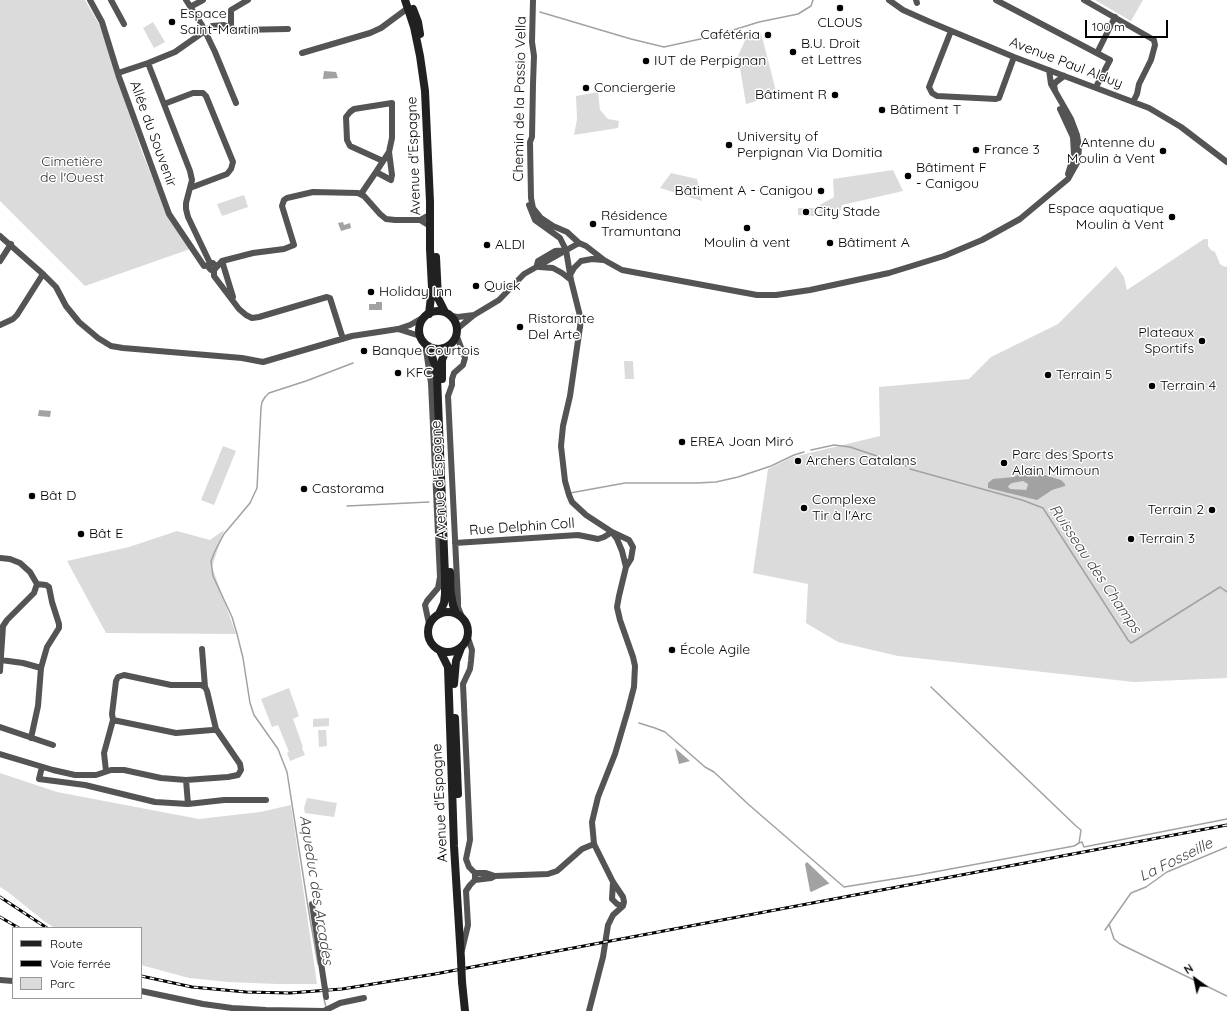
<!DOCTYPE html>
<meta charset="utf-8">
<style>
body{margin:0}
#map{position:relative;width:1227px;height:1011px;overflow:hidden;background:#fff;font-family:Quicksand,sans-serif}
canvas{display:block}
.legend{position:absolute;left:12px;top:927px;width:130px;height:72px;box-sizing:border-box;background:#fff;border:1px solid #999;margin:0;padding:5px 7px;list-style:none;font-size:12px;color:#000}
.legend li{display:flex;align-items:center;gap:8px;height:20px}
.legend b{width:20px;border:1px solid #999}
.north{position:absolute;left:1175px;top:959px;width:40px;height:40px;-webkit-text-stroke:3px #fff;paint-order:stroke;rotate:327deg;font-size:11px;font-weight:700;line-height:16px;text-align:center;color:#000}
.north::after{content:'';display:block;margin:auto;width:14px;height:18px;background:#000;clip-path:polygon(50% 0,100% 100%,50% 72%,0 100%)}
.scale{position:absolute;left:1085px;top:20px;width:83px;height:18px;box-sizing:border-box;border:2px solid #000;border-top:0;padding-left:5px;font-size:12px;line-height:14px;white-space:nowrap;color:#000;-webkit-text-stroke:3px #fff;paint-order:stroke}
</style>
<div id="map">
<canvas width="1227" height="1011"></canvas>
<ul class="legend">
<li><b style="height:5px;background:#212121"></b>Route</li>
<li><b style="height:5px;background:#000"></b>Voie ferrée</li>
<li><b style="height:11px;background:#dbdbdb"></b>Parc</li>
</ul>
<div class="north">N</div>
<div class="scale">100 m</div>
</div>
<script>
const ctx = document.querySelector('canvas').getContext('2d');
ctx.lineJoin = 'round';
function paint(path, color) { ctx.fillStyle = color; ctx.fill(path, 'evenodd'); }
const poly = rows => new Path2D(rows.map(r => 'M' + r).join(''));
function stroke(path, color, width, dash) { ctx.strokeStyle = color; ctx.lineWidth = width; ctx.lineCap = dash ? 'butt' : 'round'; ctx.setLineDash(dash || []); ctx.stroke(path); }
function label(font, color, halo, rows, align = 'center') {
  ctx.font = font + ' Quicksand,sans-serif'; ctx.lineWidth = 3; ctx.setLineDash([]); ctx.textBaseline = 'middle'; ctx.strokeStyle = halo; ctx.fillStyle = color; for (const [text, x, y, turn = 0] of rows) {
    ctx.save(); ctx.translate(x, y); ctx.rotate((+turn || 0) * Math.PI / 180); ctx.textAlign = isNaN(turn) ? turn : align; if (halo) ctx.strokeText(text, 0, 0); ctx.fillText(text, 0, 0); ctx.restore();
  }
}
paint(poly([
 [0,0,85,0,100,26,142,152,167,215,190,249,85,286,0,201],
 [1095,0,1143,0,1131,21],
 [153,22,165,42,154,48,143,28],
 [761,33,777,95,746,104,738,56,747,36],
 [598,92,600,110,608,119,619,121,618,128,574,135,577,119,576,96],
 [893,170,903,191,842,205,839,215,819,214,820,205,834,197,833,179],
 [671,173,697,179,702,201,660,188],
 [244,195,248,207,222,216,217,204],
 [798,208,814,208,814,216,798,215],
 [1204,239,1208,239,1208,246,1211,250,1215,252,1220,264,1225,267,1227,266,1227,678,1134,682,898,656,838,642,806,623,808,584,753,573,768,469,793,457,880,436,879,387,969,379,991,357,1058,324,1116,266,1124,277,1127,290],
 [624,361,633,361,634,379,625,379],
 [223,446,236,451,214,505,201,500],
 [224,530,212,567,236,634,106,633,67,561,129,547,177,531,210,540],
 [289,688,299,716,293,719,303,747,302,748,305,755,290,761,287,753,289,752,278,725,272,727,261,699],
 [329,718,329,726,313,727,313,719],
 [318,730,326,730,327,746,319,747],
 [0,773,57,792,199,819,260,812,291,805,317,984,278,984,228,982,189,978,141,965,141,928,55,928,44,921,8,892,0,887],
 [307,798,337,803,334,817,305,813,304,808]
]), '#dbdbdb');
paint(poly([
 [324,71,336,72,338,78,323,79],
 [343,222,344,225,350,223,351,228,341,231,338,223],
 [376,302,382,302,382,310,369,310,369,304,376,304],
 [39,410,51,411,50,417,38,416],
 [1025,471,1031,471,1061,480,1065,484,1065,486,1052,490,1037,500,988,488,988,483,993,479,1014,477],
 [1023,481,1028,484,1027,488,1026,490,1010,489,1008,487,1009,485,1012,483],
 [675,748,690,761,679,764],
 [807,862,829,883,830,883,811,892,810,891,805,864]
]), '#a2a2a2');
stroke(poly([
 [540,12,631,39,664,47,714,36,759,22,798,14,811,6,813,0],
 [811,450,834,445,850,447,907,466],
 [910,469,1022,500,1043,508,1128,640,1131,643,1220,587,1227,592],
 [570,493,625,483,697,483,716,482,738,477,771,466,794,455,804,452],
 [347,506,429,502],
 [931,687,1076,826,1081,830,1079,843],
 [639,723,655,728,665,732,705,767,714,772,748,804,844,887,918,875,1074,846,1079,843],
 [1079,843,1082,842,1084,847,1227,819],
 [1109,924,1114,939,1120,944,1227,996],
 [1105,930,1131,893,1146,887,1167,872,1227,847],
 [318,964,309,913,287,772,278,749,254,715,250,703,243,658,237,634,232,617,213,576,211,561,215,551,224,534,250,503,257,488,261,408,262,402,265,397,269,393,306,381,353,363],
 [324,999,326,1007]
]), '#a2a2a2', 1.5);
stroke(poly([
 [90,0,102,22,119,77,169,214,204,266,209,265],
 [111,0,124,24],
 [186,0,202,25,215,52,236,103],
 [533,0,532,42,534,56,533,84,532,137,530,142,531,198,533,208,541,218,553,226,567,232,579,243,586,246,604,260,622,270,757,295,776,295,810,290,889,273,915,265,944,256,982,240,1020,219,1068,179,1078,161,1079,147,1077,135,1071,119,1051,84,1049,70],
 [889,0,903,10,930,22,1014,57,1149,108,1181,127,1227,162],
 [916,0,917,3],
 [996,0,1110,60,1096,87],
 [1084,0,1154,40,1155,45,1151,60,1139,84,1137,94,1133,102],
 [190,7,203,0],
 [231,27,231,10,248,0],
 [951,31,929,87,932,93,937,96,996,99,999,98,1014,57],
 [302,53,370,33,381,28,408,8],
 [1097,53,1115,17],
 [148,63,190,171,192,180,186,203,186,209,188,217,210,263],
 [118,73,148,63,175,52,212,26,224,25,238,30,288,29],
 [1055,90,1054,85,1056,82,1064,76],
 [164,104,193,93,203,93,206,96,233,162,231,169,227,174,190,188],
 [1060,109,1073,137,1074,155,1068,174],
 [376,172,391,180,392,175,389,152],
 [361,194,376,172,389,152,392,138,392,103,354,109,350,112,346,117,347,140,350,146,383,161],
 [529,205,535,220,560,238,566,250,571,280,581,320,570,396,563,426,561,446,565,481,569,495,572,502,586,515,612,532,617,539,622,551,626,567,619,596,617,607,620,620,633,657,635,666,634,687,628,710,615,754,598,797,592,822,594,844,613,882,623,897,624,902,623,906,613,915,608,925,603,957,589,1011],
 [429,215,420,220,430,226],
 [0,236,43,274,56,287,66,306,79,322,98,338,111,346,123,348,242,358,263,362,352,336,398,329,410,325,424,317],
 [0,261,11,244],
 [222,261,233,297],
 [537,265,538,261,555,251,565,250],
 [216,266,213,263,210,263,209,268,211,270,214,270,222,261,253,253,284,249,294,245,282,206,284,200,287,198,313,192,358,193,364,196,380,214,386,219,395,220,420,220],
 [539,267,553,268,562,273,571,280],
 [214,270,214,276,239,309,246,315,252,318,259,317,327,297,330,298,343,339],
 [570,275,574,268,581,261,592,259,603,260],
 [451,316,458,317,474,315],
 [0,325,13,319,17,315,43,274],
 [398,329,420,336],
 [457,329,474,315,499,300,524,274,579,243],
 [456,334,465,358,463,365,454,373,452,379,452,385,448,396,458,600,458,607,462,617],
 [426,345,426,350,431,383,440,577,438,588,427,601,425,605,429,624],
 [455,543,578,535,598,539,604,537,612,532,629,540,633,547,631,559,626,567],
 [0,558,10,559,20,563,30,572,37,584,34,593,7,620,3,626,0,671],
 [468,638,472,650,471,661,470,669,463,684,470,840,466,859,469,867,475,873,475,880],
 [1,660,23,663,41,668],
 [113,720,176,733,212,730,216,729],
 [0,727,53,745],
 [31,738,38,706,41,668,47,647,59,628,59,624,52,602,49,587,46,585,37,584],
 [0,754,53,770,75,775,96,775,111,770,124,770,161,778,186,780,228,777,238,775,241,770,240,764,216,729,207,691,205,687,202,649],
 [42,767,39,779,85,785,155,802,188,804,224,800,266,800],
 [106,771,104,753,113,720,112,714,116,681,118,677,124,675,171,685,201,685,205,687],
 [186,780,188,804],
 [475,873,486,873,495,876],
 [475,880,491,878,495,876,548,874,557,871,582,849,594,844],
 [613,882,612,899,617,904,623,906],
 [312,904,325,989],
 [462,950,468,925,466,891,470,885,475,880],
 [0,980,13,981],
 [141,991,203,1004,232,1008,266,1010,324,1011,340,1003,364,998]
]), '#545454', 6);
stroke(poly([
 [405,0,414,27,420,56,425,91,430,202,430,249,432,288,429,314],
 [413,9,418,22,420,34],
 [436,257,438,298,445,312],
 '419 330a19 19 0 1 1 38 0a19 19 0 1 1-38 0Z',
 [428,346,435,365,437,377,445,576,445,594,444,603,439,614],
 [442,379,442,360,448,346],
 [450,572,451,594,453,605,456,613],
 '428 632a20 20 0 1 1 40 0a20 20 0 1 1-40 0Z',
 [440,651,448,667,454,846,461,959],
 [454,684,456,661,461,648],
 [455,718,458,794],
 [462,982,465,1011]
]), '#212121', 8);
const rail = poly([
 [0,897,47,928],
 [0,917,19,928],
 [141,976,192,987,246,992,290,993,342,989,435,974,1227,825]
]);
stroke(rail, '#000', 3);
stroke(rail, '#fff', 1.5, [4.5]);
stroke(poly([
 [325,989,326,997]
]), '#545454', 6);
stroke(poly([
 [461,959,462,982]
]), '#212121', 8);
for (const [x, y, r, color] of [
 [840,8,4,"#000"],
 [172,22,4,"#000"],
 [768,35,4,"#000"],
 [793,52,4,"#000"],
 [646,61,4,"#000"],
 [586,88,4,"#000"],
 [835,95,4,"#000"],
 [882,110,4,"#000"],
 [729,145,4,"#000"],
 [976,150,4,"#000"],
 [1163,151,4,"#000"],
 [908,176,4,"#000"],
 [821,191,4,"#000"],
 [806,212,4,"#000"],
 [1172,217,4,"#000"],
 [593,224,4,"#000"],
 [747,228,4,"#000"],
 [830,243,4,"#000"],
 [487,245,4,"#000"],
 [476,286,4,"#000"],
 [371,292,4,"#000"],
 [520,327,4,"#000"],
 [1202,341,4,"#000"],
 [364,351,4,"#000"],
 [398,373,4,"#000"],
 [1048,375,4,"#000"],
 [1152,386,4,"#000"],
 [682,442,4,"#000"],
 [798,461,4,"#000"],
 [1004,463,4,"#000"],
 [304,489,4,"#000"],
 [32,496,4,"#000"],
 [804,508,4,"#000"],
 [1212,510,4,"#000"],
 [81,534,4,"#000"],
 [1131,539,4,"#000"],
 [672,650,4,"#000"]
]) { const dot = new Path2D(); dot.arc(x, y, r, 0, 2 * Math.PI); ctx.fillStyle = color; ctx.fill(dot); stroke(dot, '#fff', 1.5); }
label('14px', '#000', '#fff', [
 ["Espace",180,14],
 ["Saint-Martin",180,30],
 ["CLOUS",840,23,"center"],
 ["Cafétéria",760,35,"right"],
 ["B.U. Droit",801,44],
 ["et Lettres",801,60],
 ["IUT de Perpignan",654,61],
 ["Conciergerie",594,88],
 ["Bâtiment R",827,95,"right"],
 ["Bâtiment T",890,110],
 ["University of",737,137],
 ["Perpignan Via Domitia",737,153],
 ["Antenne du",1155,143,"right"],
 ["Moulin à Vent",1155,159,"right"],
 ["France 3",984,150],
 ["Bâtiment F",916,168],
 ["- Canigou",916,184],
 ["Bâtiment A - Canigou",813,191,"right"],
 ["Espace aquatique",1164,209,"right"],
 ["Moulin à Vent",1164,225,"right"],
 ["City Stade",814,212],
 ["Résidence",601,216],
 ["Tramuntana",601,232],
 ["Moulin à vent",747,243,"center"],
 ["Bâtiment A",838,243],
 ["ALDI",495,245],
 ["Quick",484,286],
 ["Holiday Inn",379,292],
 ["Ristorante",528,319],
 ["Del Arte",528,335],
 ["Plateaux",1194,333,"right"],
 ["Sportifs",1194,349,"right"],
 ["Banque Courtois",372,351],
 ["KFC",406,373],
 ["Terrain 5",1056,375],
 ["Terrain 4",1160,386],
 ["EREA Joan Miró",690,442],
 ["Parc des Sports",1012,455],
 ["Alain Mimoun",1012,471],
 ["Archers Catalans",806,461],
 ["Castorama",312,489],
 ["Bât D",40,496],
 ["Complexe",812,500],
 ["Tir à l'Arc",812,516],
 ["Terrain 2",1204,510,"right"],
 ["Bât E",89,534],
 ["Terrain 3",1139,539],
 ["École Agile",680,650]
], 'left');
label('14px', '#000', '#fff', [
 ["Avenue Paul Alduy",1066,63,21],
 ["Chemin de la Passio Vella",520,99,-89],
 ["Allée du Souvenir",153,134,70],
 ["Avenue d'Espagne",414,156,-92],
 ["Avenue d'Espagne",439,480,-93],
 ["Rue Delphin Coll",522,527,-4],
 ["Avenue d'Espagne",440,803,-93]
]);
label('14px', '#323232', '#fff', [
 ["Cimetière",72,162],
 ["de l'Ouest",72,178]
]);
label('italic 15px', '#434343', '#fff', [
 ["Ruisseau des Champs",1095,569,56],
 ["La Fosseille",1176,860,-26],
 ["Aqueduc des Arcades",316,890,81]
]);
</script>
